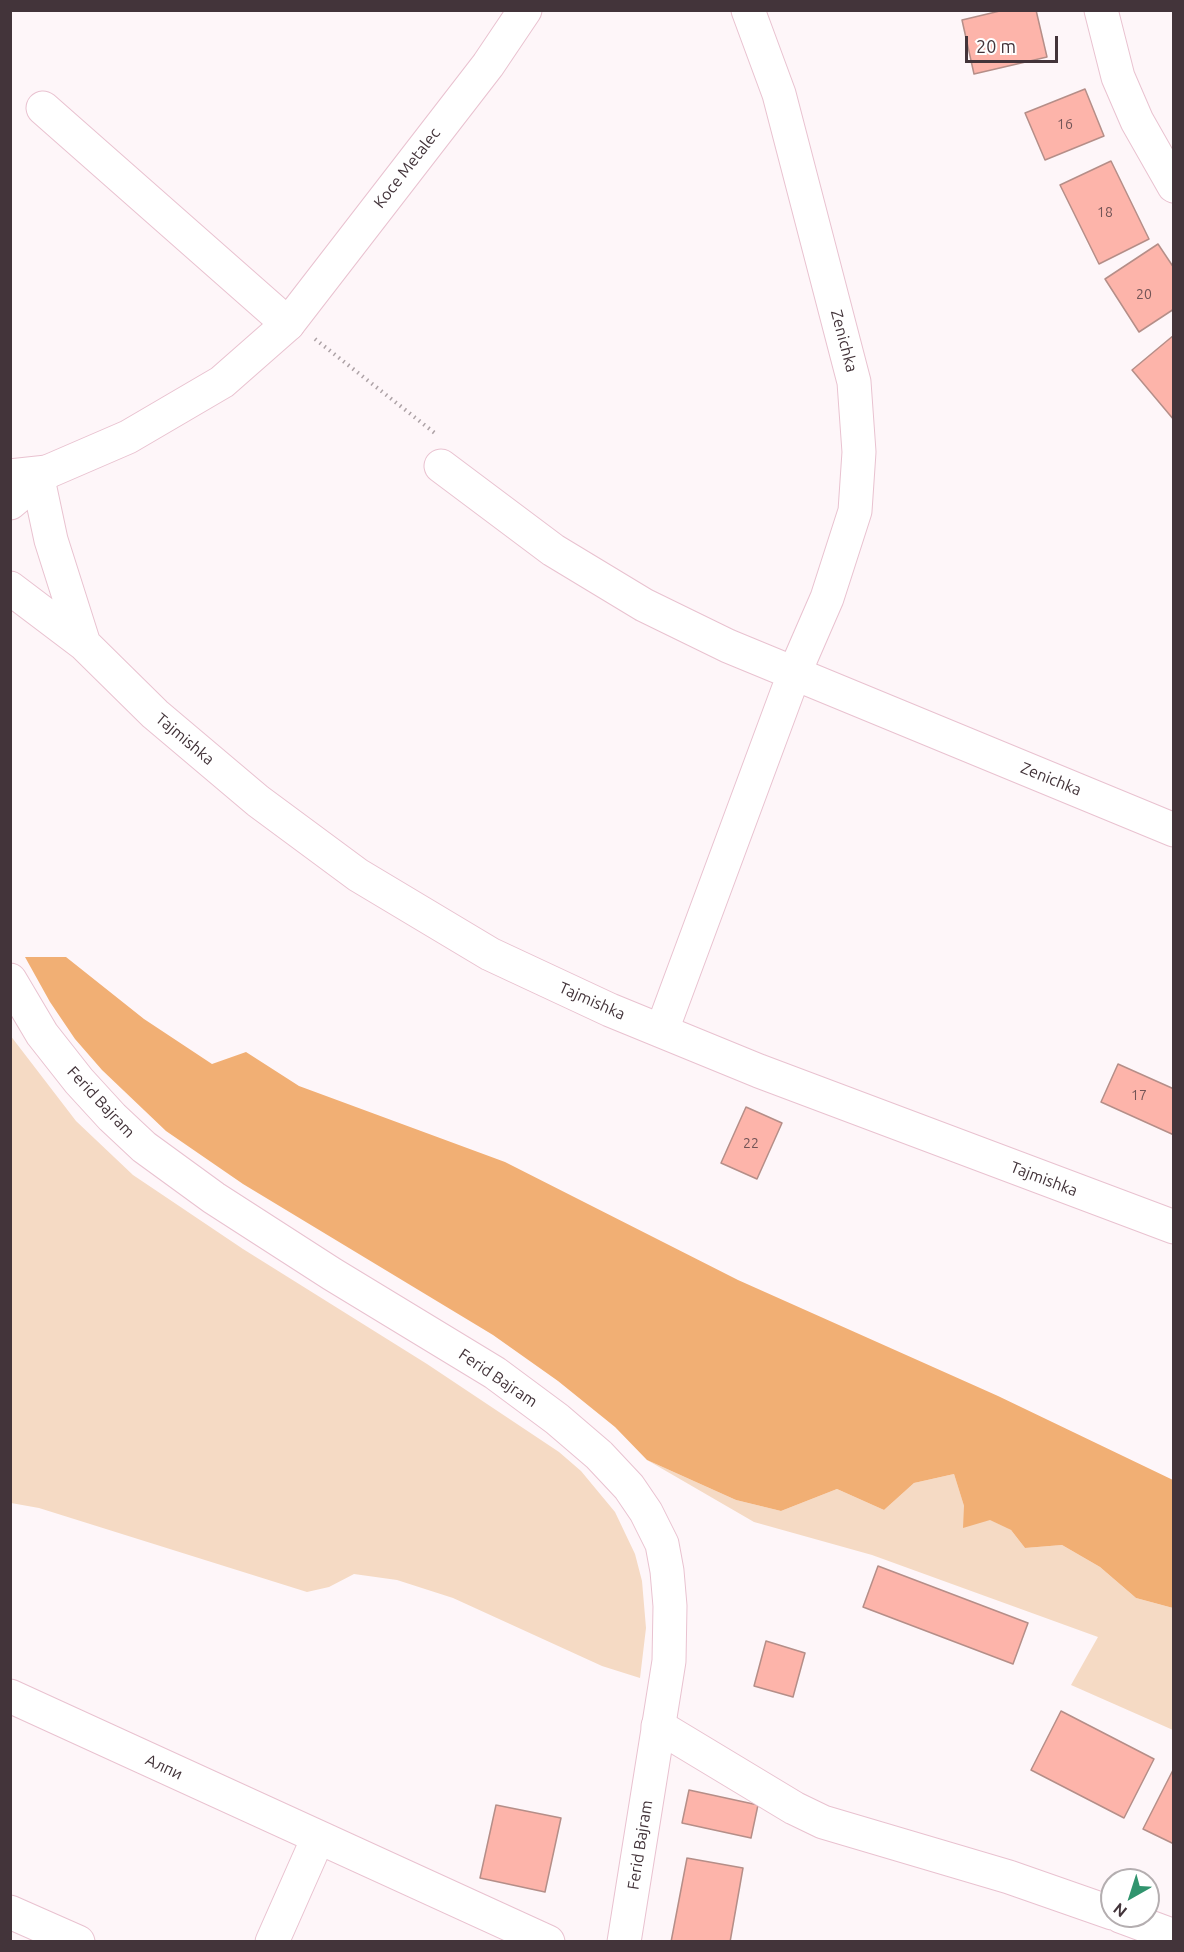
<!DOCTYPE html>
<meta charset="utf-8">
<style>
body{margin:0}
#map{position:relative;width:1184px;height:1952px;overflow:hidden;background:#fef6f9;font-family:Ubuntu,sans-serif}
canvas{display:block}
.frame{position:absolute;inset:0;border:12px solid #43343a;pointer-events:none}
.north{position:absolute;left:1100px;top:1868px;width:60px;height:60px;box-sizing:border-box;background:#fff;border:2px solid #b4aeb0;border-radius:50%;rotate:219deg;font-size:16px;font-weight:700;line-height:24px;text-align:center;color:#43343a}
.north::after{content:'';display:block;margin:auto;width:21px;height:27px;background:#31946e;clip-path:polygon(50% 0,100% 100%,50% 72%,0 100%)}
.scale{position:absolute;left:965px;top:36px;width:93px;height:27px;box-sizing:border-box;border:3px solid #43343a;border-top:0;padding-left:8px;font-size:18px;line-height:21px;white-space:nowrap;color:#43343a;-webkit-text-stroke:4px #fff;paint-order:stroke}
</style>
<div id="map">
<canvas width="1184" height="1952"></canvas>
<div class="frame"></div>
<div class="north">N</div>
<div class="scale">20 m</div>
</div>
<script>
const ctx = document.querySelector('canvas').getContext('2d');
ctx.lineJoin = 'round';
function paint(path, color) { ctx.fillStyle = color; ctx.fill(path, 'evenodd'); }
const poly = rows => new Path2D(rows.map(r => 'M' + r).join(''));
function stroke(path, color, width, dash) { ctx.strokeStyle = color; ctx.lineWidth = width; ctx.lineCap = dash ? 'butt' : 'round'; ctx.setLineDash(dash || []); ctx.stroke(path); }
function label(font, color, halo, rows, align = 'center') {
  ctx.font = font + ' Ubuntu,sans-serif'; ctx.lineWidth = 5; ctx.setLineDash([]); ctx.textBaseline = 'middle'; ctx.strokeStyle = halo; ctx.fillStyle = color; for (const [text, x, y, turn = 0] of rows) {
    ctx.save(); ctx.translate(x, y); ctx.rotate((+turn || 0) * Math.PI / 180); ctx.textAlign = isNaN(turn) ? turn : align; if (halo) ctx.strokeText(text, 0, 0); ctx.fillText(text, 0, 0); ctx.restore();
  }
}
paint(poly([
 [10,1035,76,1121,133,1175,243,1249,427,1364,559,1452,581,1471,615,1512,635,1554,642,1581,646,1628,640,1678,602,1666,453,1598,397,1580,354,1574,329,1587,307,1592,39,1508,11,1503],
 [647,1460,736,1500,781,1511,837,1489,884,1510,914,1483,954,1474,964,1506,1011,1530,1025,1548,1062,1545,1100,1567,1136,1598,1173,1608,1173,1730,1071,1685,1098,1637,872,1555,754,1522]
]), '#f5dac4');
paint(poly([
 [25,957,66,957,144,1019,212,1064,246,1052,299,1086,505,1162,738,1280,998,1396,1173,1480,1173,1608,1136,1598,1100,1567,1062,1545,1025,1548,1011,1530,990,1520,963,1528,964,1506,954,1474,914,1483,884,1510,837,1489,781,1511,736,1500,647,1460,615,1427,558,1381,493,1335,243,1184,166,1131,102,1070,75,1039,50,1002]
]), '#f1af74');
const building = poly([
 [1004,10,1036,10,1047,57,974,74,962,20,1004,10],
 [1085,89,1104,136,1045,160,1025,113,1085,89],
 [1111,161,1149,239,1099,264,1060,185,1111,161],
 [1158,244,1174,268,1174,309,1139,332,1105,279,1158,244],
 [1174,335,1174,420,1132,370,1174,335],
 [1118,1064,1174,1089,1174,1135,1101,1102,1118,1064],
 [746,1107,782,1123,757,1179,721,1163,746,1107],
 [878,1566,1028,1623,1013,1664,863,1607,878,1566],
 [766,1641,805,1653,793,1697,754,1686,766,1641],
 [1061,1711,1154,1759,1124,1818,1031,1770,1061,1711],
 [1173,1770,1174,1770,1174,1844,1143,1829,1173,1770],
 [689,1790,758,1805,751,1838,682,1823,689,1790],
 [496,1805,561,1818,545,1892,480,1878,496,1805],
 [687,1858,743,1868,730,1942,671,1942,687,1858]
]);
paint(building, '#fdb4aa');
stroke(building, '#b58e88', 1.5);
const street = poly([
 [1101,10,1118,77,1137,121,1174,186],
 [43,108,288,324],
 [441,466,553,550,644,605,728,646,1174,830],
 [10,476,47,472],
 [38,479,51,540,84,644],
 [10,588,84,644,155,714,258,801,358,875,490,954,610,1010,759,1071,1174,1227],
 [662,1030,794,674,827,598,855,511,859,452,854,382,779,94,748,10],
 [10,1696,548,1942],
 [658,1726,794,1808,823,1822,1009,1877,1112,1913],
 [10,1912,78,1942],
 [1120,1916,1174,1936],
 [272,1942,318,1838]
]);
const secondary = poly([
 [10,503,47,472,128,437,222,382,288,324,488,65,525,10],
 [10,980,42,1034,79,1081,112,1117,144,1147,214,1198,332,1274,495,1373,557,1419,599,1455,629,1487,646,1512,662,1544,667,1571,670,1606,669,1661,624,1942]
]);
stroke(street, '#e9c2d0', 35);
stroke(secondary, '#e9c2d0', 35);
stroke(poly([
 [315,339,436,434]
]), '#ada2a6', 4, [1.5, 4.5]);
stroke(street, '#fff', 33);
stroke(secondary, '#fff', 33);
label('14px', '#725456', null, [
 ["16",1065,124],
 ["18",1105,212],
 ["20",1144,294],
 ["17",1139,1095],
 ["22",751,1143]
]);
label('16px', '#43343a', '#fff', [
 ["Koce Metalec",407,168,-52],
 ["Zenichka",844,341,75],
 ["Tajmishka",185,739,40],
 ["Zenichka",1051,779,22],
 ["Tajmishka",592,1001,24],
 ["Ferid Bajram",101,1102,47],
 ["Tajmishka",1044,1179,21],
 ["Ferid Bajram",498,1378,34],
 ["Алпи",164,1767,25],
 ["Ferid Bajram",640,1845,-81]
]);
</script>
